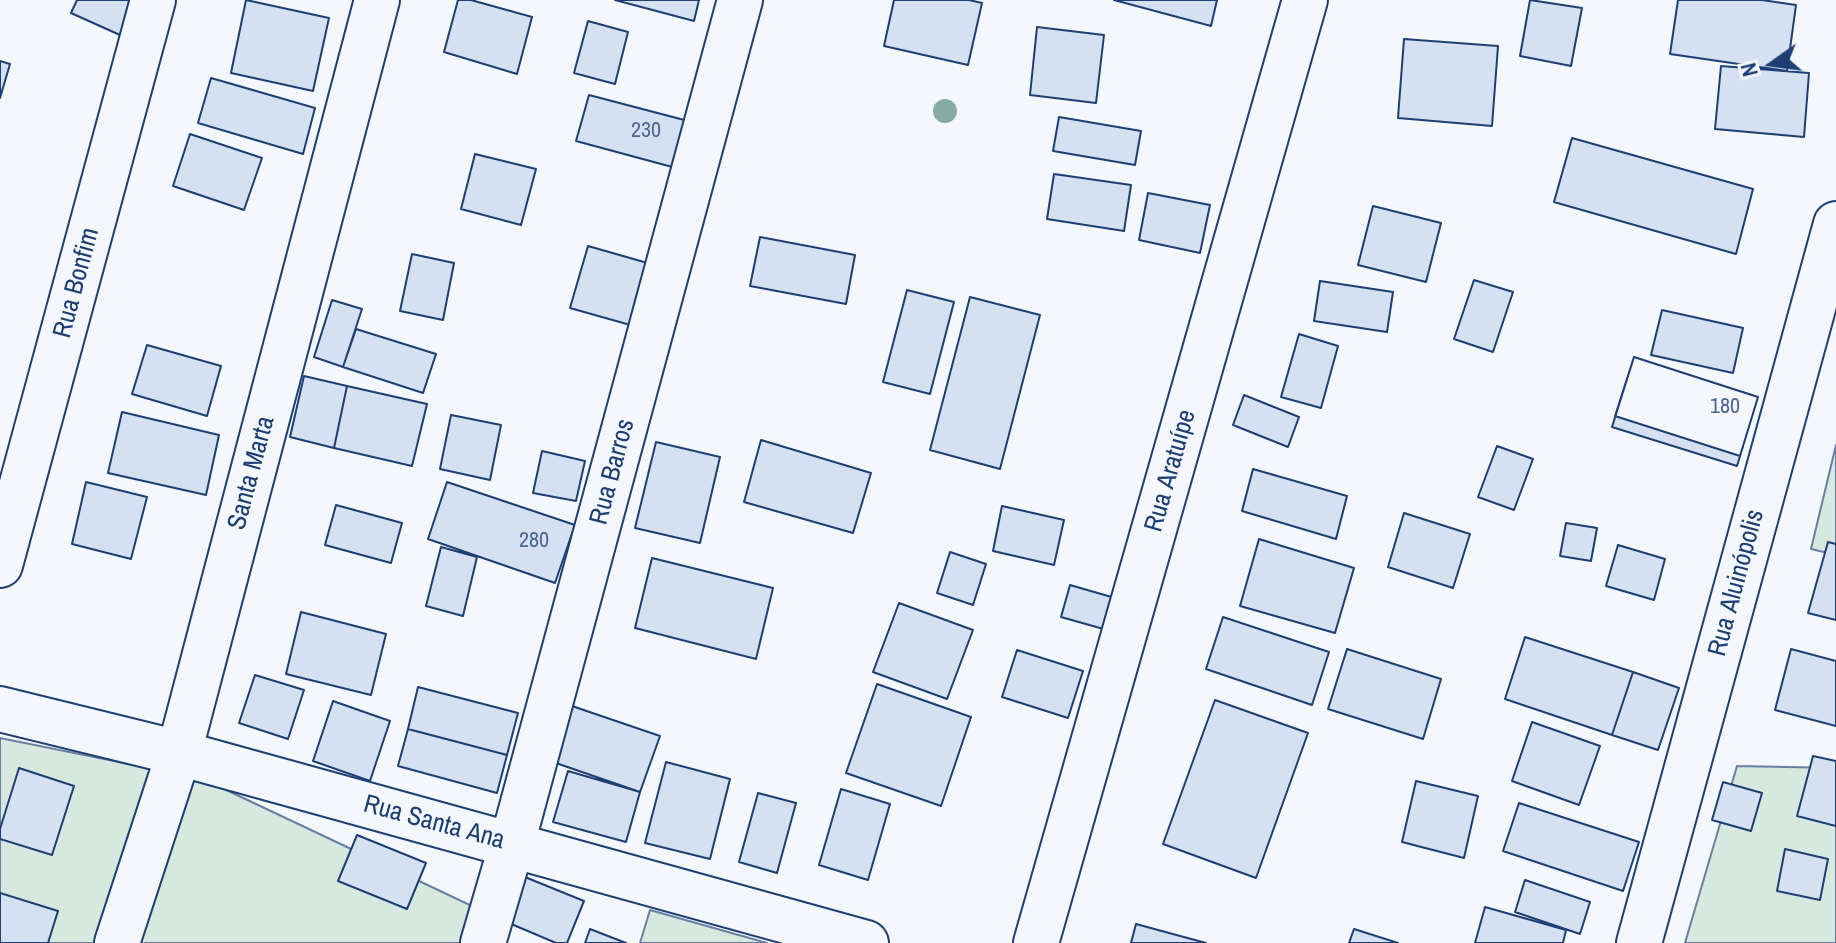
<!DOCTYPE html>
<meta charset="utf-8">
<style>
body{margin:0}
#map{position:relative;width:1836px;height:943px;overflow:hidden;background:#f4f7fb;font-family:"Archivo Narrow",sans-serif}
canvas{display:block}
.north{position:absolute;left:1732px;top:24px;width:80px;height:80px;-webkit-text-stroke:6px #f4f7fb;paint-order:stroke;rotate:256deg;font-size:22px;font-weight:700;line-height:32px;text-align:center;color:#1d3f73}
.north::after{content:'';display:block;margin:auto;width:28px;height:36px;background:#1d3f73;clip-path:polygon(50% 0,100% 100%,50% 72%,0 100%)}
</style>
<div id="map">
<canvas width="1836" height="943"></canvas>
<div class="north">N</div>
</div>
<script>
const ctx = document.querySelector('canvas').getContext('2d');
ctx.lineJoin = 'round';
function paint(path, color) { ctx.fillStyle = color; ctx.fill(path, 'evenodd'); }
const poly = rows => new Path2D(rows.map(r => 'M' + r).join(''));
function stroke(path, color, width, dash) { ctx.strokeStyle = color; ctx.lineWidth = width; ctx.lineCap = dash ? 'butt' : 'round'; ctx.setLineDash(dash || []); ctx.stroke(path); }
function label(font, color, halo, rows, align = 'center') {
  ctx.font = font + ' "Archivo Narrow",sans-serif'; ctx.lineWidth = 6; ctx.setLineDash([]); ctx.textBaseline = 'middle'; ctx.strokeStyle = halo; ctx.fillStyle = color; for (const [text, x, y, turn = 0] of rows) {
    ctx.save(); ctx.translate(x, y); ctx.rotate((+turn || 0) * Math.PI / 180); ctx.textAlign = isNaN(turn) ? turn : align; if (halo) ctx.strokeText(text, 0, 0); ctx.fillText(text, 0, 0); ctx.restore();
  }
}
const green = poly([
 [1836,445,1836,555,1811,549,1836,445],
 [0,738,203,779,474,907,463,943,0,943,0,738],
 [1737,766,1836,768,1836,943,1685,943,1737,766],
 [650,910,767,943,640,943,650,910]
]);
paint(green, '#d7e8df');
stroke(green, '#687fa3', 2);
const building = poly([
 [77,0,136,0,120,35,71,13,77,0],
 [246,0,329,18,313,91,231,73,246,0],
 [458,0,471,0,532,17,517,74,444,52,458,0],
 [615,0,699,0,694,21,615,0],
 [894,0,969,0,982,3,968,65,884,46,894,0],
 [1114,0,1217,0,1211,26,1114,0],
 [1530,0,1582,8,1571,66,1520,56,1530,0],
 [1678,0,1762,0,1796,5,1787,71,1670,54,1678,0],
 [588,21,628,32,615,84,574,73,588,21],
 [1037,27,1104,35,1096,103,1030,95,1037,27],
 [1404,39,1498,46,1492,126,1398,118,1404,39],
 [0,61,10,64,0,98,0,61],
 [1721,66,1809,73,1804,137,1715,129,1721,66],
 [211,78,315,108,303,154,198,123,211,78],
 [589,95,688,121,676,168,576,141,589,95],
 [1059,117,1141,131,1135,165,1053,151,1059,117],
 [190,134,262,158,244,210,173,186,190,134],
 [1572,138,1753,189,1736,254,1554,202,1572,138],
 [475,154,536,169,521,225,461,209,475,154],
 [1054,174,1131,185,1124,231,1047,219,1054,174],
 [1148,193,1210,205,1200,253,1139,240,1148,193],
 [1373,206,1441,223,1426,282,1358,265,1373,206],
 [760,237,855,255,846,304,750,286,760,237],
 [588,246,658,266,641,328,570,308,588,246],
 [412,254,454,263,443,320,400,311,412,254],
 [1474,280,1513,292,1493,352,1454,339,1474,280],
 [1320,281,1393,292,1387,332,1314,321,1320,281],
 [907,290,954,302,930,394,883,382,907,290],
 [970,297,1040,315,1000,469,930,450,970,297],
 [332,300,362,309,343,367,314,357,332,300],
 [1662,310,1743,328,1733,373,1651,355,1662,310],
 [356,329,436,354,423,393,343,367,356,329],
 [1299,334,1338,346,1321,408,1281,397,1299,334],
 [147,345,221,366,207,416,132,394,147,345],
 [1634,357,1758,397,1740,456,1615,416,1634,357],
 [1634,357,1758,397,1737,466,1612,427,1634,357],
 [304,376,347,386,334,448,290,437,304,376],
 [347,386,427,404,412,466,334,448,347,386],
 [1244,395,1299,417,1288,447,1233,425,1244,395],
 [122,412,219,435,206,495,108,473,122,412],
 [451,415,501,425,490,480,440,469,451,415],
 [761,440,871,473,853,533,744,502,761,440],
 [656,442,720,457,700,543,635,528,656,442],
 [1497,446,1533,459,1514,510,1478,497,1497,446],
 [542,451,585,461,576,501,533,493,542,451],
 [1253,469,1347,496,1336,539,1242,511,1253,469],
 [86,482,147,497,131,559,72,544,86,482],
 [447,482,575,525,555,583,428,539,447,482],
 [336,505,402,523,391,563,325,545,336,505],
 [1002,506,1064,520,1054,565,993,551,1002,506],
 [1404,513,1470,534,1453,588,1388,567,1404,513],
 [1566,523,1597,528,1591,561,1560,556,1566,523],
 [1259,539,1354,568,1335,633,1240,606,1259,539],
 [1828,542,1836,544,1836,620,1808,613,1828,542],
 [1618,545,1665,559,1654,600,1606,586,1618,545],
 [441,547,477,557,463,616,426,606,441,547],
 [950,552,986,564,973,605,937,593,950,552],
 [652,558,773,588,756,659,635,628,652,558],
 [1070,585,1115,598,1107,630,1061,617,1070,585],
 [899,603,973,630,947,699,873,672,899,603],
 [301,612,386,634,371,695,286,674,301,612],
 [1223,617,1329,652,1312,705,1206,669,1223,617],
 [1525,637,1633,672,1612,735,1505,699,1525,637],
 [1347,649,1441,679,1423,739,1328,709,1347,649],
 [1791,649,1836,661,1836,726,1775,710,1791,649],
 [1017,650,1083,671,1068,718,1002,697,1017,650],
 [1633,672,1679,688,1658,750,1612,735,1633,672],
 [255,675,304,690,288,739,239,723,255,675],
 [877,684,971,717,941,806,846,773,877,684],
 [418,687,518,713,507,755,408,729,418,687],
 [1215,700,1308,733,1256,878,1163,844,1215,700],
 [333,701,390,721,370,781,313,761,333,701],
 [572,706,660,736,640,792,553,762,572,706],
 [1532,722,1600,746,1579,805,1512,781,1532,722],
 [408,729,507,755,497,793,398,766,408,729],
 [1813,756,1836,761,1836,826,1797,816,1813,756],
 [666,762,730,779,710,859,645,843,666,762],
 [19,768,74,786,52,855,0,839,0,829,19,768],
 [568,771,640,792,626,842,553,822,568,771],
 [1416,781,1478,796,1464,858,1402,842,1416,781],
 [1723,782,1762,793,1751,831,1712,820,1723,782],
 [841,789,890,804,868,880,819,865,841,789],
 [758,793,796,803,777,873,739,862,758,793],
 [1519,803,1639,842,1623,891,1503,851,1519,803],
 [357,835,426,863,407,909,338,881,357,835],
 [1785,849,1828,859,1820,900,1777,891,1785,849],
 [515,873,584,901,567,943,556,943,497,918,515,873],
 [1525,880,1590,902,1580,934,1515,912,1525,880],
 [0,893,58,911,48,943,0,943,0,893],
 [1485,907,1566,930,1563,943,1475,943,1485,907],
 [1136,924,1206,943,1131,943,1136,924],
 [590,929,626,943,585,943,590,929],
 [1354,929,1398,943,1349,943,1354,929]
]);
paint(building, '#d5e0f0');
stroke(building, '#1d3f73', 2);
const minor = poly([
 [0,565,153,0],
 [0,709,179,753,866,943],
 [117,943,179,753,377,0],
 [483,943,512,844,740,0],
 [1036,943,1305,0],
 [1639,943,1836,224]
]);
stroke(minor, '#1d3f73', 48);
stroke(minor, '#f4f7fb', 44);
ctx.fillStyle = '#86aba6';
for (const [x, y] of [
 [945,111]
]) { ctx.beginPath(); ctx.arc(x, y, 12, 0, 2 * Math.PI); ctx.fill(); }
label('22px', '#4b6792', null, [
 ["230",646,131],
 ["180",1725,407],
 ["280",534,541]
]);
label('26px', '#1d3f73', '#f4f7fb', [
 ["Rua Bonfim",77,283,-75],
 ["Rua Aratuípe",1171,471,-74],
 ["Rua Barros",613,472,-75],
 ["Santa Marta",252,473,-75],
 ["Rua Aluinópolis",1737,583,-75],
 ["Rua Santa Ana",434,823,15]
]);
</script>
